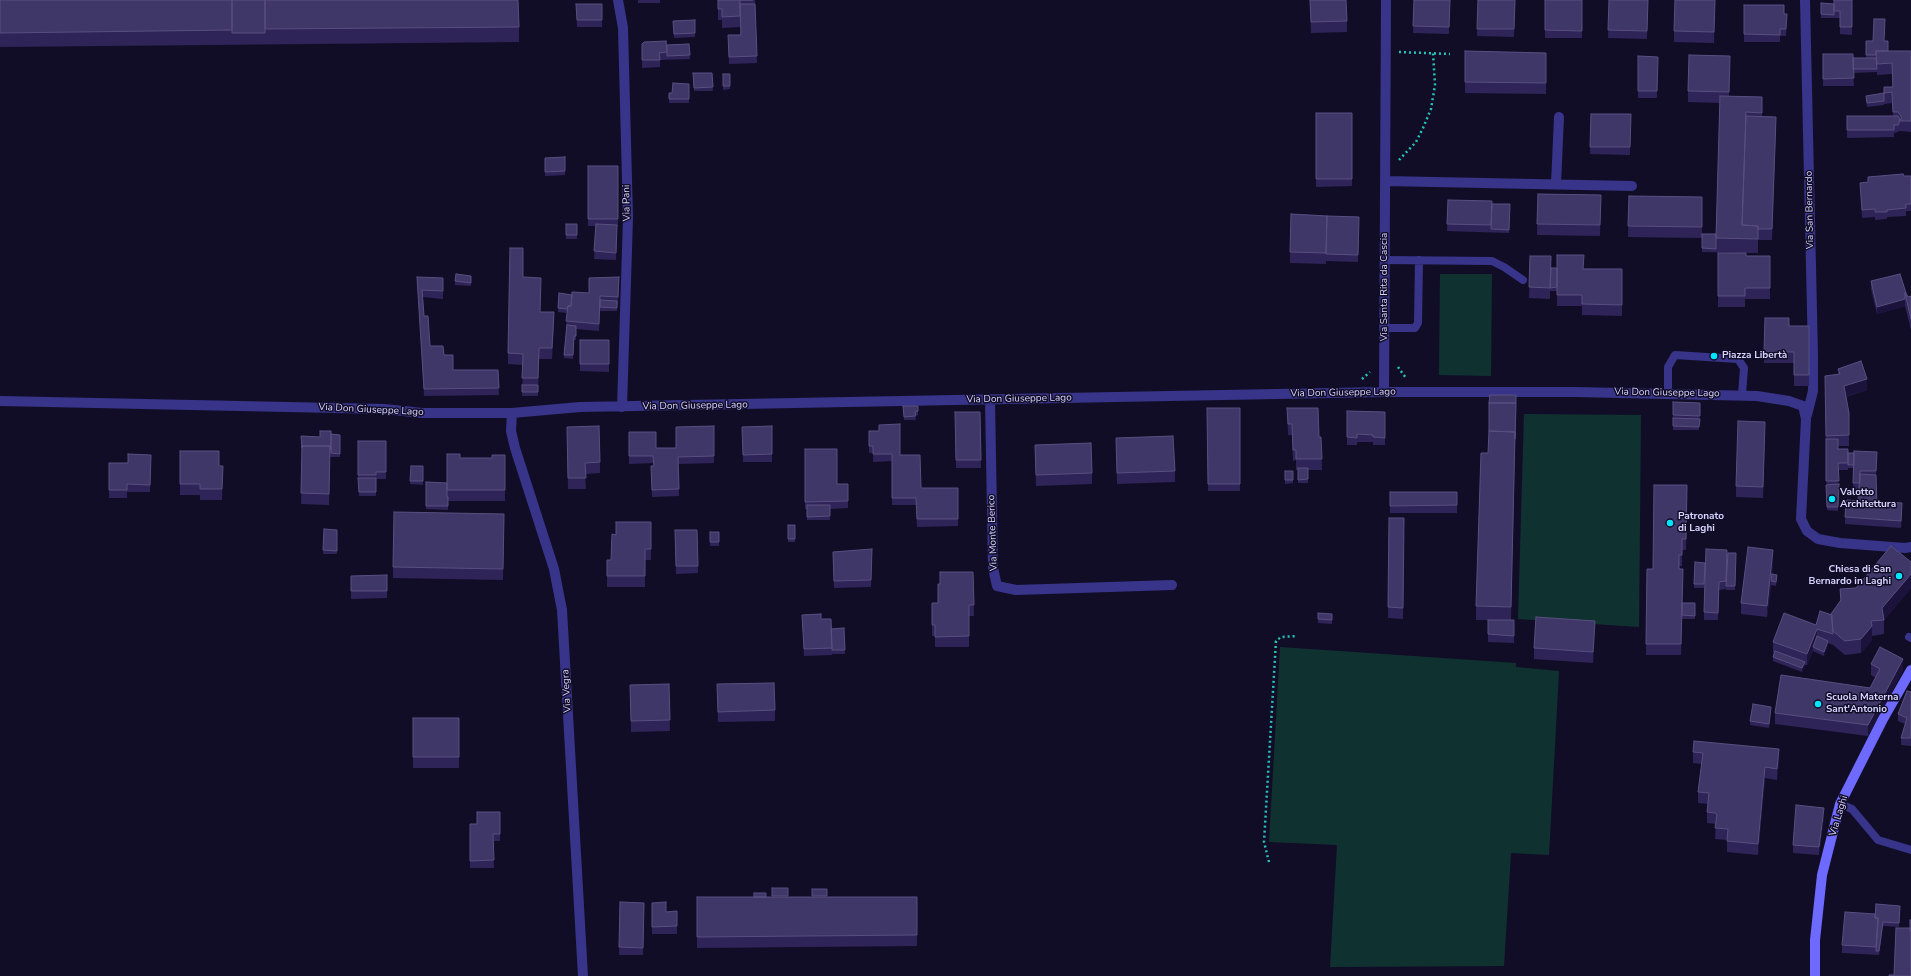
<!DOCTYPE html>
<meta charset="utf-8">
<style>
body{margin:0}
canvas{display:block;background:#110d27}
</style>
<canvas width="1911" height="976"></canvas>
<script>
const ctx = document.querySelector('canvas').getContext('2d');
ctx.lineJoin = 'round';
function paint(path, color) { ctx.fillStyle = color; ctx.fill(path, 'evenodd'); }
const poly = rows => new Path2D(rows.map(r => 'M' + r).join(''));
function stroke(path, color, width, dash) { ctx.strokeStyle = color; ctx.lineWidth = width; ctx.lineCap = dash ? 'butt' : 'round'; ctx.setLineDash(dash || []); ctx.stroke(path); }
function label(font, color, halo, rows, align = 'center') {
  ctx.font = font + ' "Nunito Sans",sans-serif'; ctx.lineWidth = 3; ctx.setLineDash([]); ctx.textBaseline = 'middle'; ctx.strokeStyle = halo; ctx.fillStyle = color; for (const [text, x, y, turn = 0] of rows) {
    ctx.save(); ctx.translate(x, y); ctx.rotate((+turn || 0) * Math.PI / 180); ctx.textAlign = isNaN(turn) ? turn : align; if (halo) ctx.strokeText(text, 0, 0); ctx.fillText(text, 0, 0); ctx.restore();
  }
}
paint(poly([
 [1440,274,1492,274,1491,376,1439,375],
 [1524,414,1641,415,1639,627,1518,619],
 [1280,647,1516,663,1516,667,1559,671,1549,855,1511,853,1504,966,1330,967,1337,845,1269,842]
]), '#0f3231');
stroke(poly([
 [1399,52,1450,54],
 [1399,160,1416,142,1423,128,1431,109,1435,85,1433,53],
 [1398,367,1406,378],
 [1362,379,1370,372],
 [1269,862,1264,842,1276,641,1281,637,1297,636]
]), '#24c2b8', 2.5, [2, 3]);
stroke(poly([
 [1385,260,1492,261,1504,267,1523,280],
 [1385,328,1415,328,1418,323,1419,260],
 [1668,393,1668,367,1675,355,1738,359,1744,368,1742,395],
 [1909,637,1911,638],
 [1840,804,1852,809,1878,840,1911,850]
]), '#37348a', 8);
stroke(poly([
 [618,0,623,28,628,218,622,407],
 [1805,0,1813,355,1813,391,1807,415],
 [1385,181,1632,186],
 [1556,184,1559,117],
 [1384,392,1386,0],
 [990,400,993,568,997,586,1016,590,1172,585],
 [0,401,384,409,422,413,512,413,580,407,1384,392,1575,392,1757,396,1789,401,1803,406,1806,419,1801,519,1807,531,1818,539,1840,543,1905,548,1911,547],
 [512,413,511,431,515,448,554,569,562,610,583,976]
]), '#37348a', 10);
stroke(poly([
 [1815,976,1815,940,1822,875,1840,804,1883,719,1911,670]
]), '#6e6aff', 10);
paint(poly([
 [0,0,519,27,519,42,0,47],
 [638,0,660,0,660,3,638,3],
 [718,0,755,0,757,63,729,64,728,35,740,35,740,23,740,27,722,28,722,20,718,20],
 [1310,0,1347,21,1347,32,1311,33],
 [1414,0,1450,0,1449,34,1413,33],
 [1478,0,1515,0,1514,37,1477,36],
 [1545,0,1582,0,1582,38,1545,38],
 [1609,0,1648,0,1647,39,1608,38],
 [1715,0,1714,43,1674,42,1674,31],
 [1852,0,1852,35,1840,34,1840,18,1821,18,1821,3,1834,4],
 [576,4,602,4,602,27,577,27],
 [1744,5,1784,14,1787,14,1786,36,1780,36,1780,42,1744,42],
 [695,20,695,37,674,38,673,21],
 [1866,41,1884,41,1888,51,1911,51,1911,132,1899,131,1898,132,1894,133,1894,137,1847,138,1847,116,1893,116,1892,103,1884,104,1884,105,1867,107,1866,99,1866,96,1884,94,1884,87,1892,87,1892,74,1877,75,1877,72,1853,73,1854,86,1823,86,1823,54,1853,58,1866,58],
 [642,44,667,45,689,44,690,59,660,60,660,67,642,68],
 [1465,51,1546,53,1546,94,1465,93],
 [1638,56,1658,57,1657,98,1638,98],
 [1730,56,1729,96,1762,97,1762,116,1776,128,1772,240,1758,240,1758,253,1746,253,1746,256,1770,256,1770,299,1745,299,1745,307,1718,307,1718,253,1745,253,1702,252,1702,235,1702,238,1628,237,1629,196,1702,197,1702,234,1716,234,1720,103,1688,102,1688,91],
 [693,73,712,73,713,91,694,91],
 [723,74,730,74,730,89,723,90],
 [689,84,689,103,669,103,669,93,672,93],
 [1316,113,1352,113,1352,186,1316,187],
 [1591,114,1631,114,1630,155,1590,154],
 [565,157,565,175,545,176,545,158],
 [588,166,618,166,618,226,617,226,616,260,594,259,596,226,588,226],
 [1911,176,1911,211,1906,211,1906,216,1887,217,1887,219,1875,220,1875,217,1862,218,1860,183,1868,182,1868,177],
 [1538,194,1601,195,1600,236,1537,235],
 [1448,200,1492,204,1510,204,1509,233,1447,231],
 [566,224,577,224,577,239,566,239],
 [1359,225,1358,262,1326,261,1326,260,1326,264,1290,263,1290,252],
 [1530,256,1551,268,1622,269,1622,316,1582,315,1582,306,1557,306,1557,291,1550,291,1550,299,1529,298],
 [471,276,471,286,455,285,455,281],
 [417,277,443,278,443,299,423,297,424,316,430,346,444,355,453,370,498,370,499,395,424,396],
 [523,277,541,289,540,312,554,323,552,359,539,359,538,396,522,396,523,365,508,364,508,353],
 [1871,281,1906,293,1908,297,1911,296,1911,330,1905,306,1877,314,1871,289],
 [619,285,618,305,617,305,617,311,600,311,600,306,599,331,576,329,576,340,574,340,573,359,564,358,567,313,558,312,559,293,572,295,589,293],
 [1765,318,1789,326,1809,326,1809,386,1794,386,1794,363,1764,363],
 [580,340,609,340,609,372,580,371],
 [1838,369,1867,390,1846,397,1849,413,1849,446,1838,446,1838,449,1848,453,1877,459,1876,477,1877,506,1902,510,1901,528,1845,524,1845,517,1858,501,1859,490,1853,490,1853,468,1848,468,1848,470,1838,470,1838,511,1827,510,1825,386,1838,375],
 [1700,403,1699,430,1673,430,1673,415],
 [903,406,918,406,918,415,915,415,916,420,904,420],
 [1207,408,1240,408,1240,491,1208,491],
 [1287,408,1319,437,1321,437,1322,470,1308,470,1308,483,1298,483,1298,470,1296,470,1296,460,1293,461,1292,435,1288,435],
 [1347,411,1385,412,1385,445,1373,445,1373,442,1357,442,1357,445,1347,445],
 [1516,411,1511,620,1514,620,1514,643,1488,642,1488,620,1476,620,1476,606,1488,453],
 [955,412,980,412,981,468,956,468],
 [714,426,714,463,678,464,679,496,652,497,651,466,654,466,653,463,629,464,629,432,656,448,676,448],
 [772,426,772,462,743,462,742,427],
 [567,427,600,462,600,473,585,474,586,489,568,489],
 [869,431,900,455,921,488,958,488,958,526,917,527,916,505,892,505,892,461,873,462,873,453,869,453],
 [1765,433,1763,498,1736,497,1736,486],
 [331,434,340,435,340,457,330,457,329,505,301,504,302,454,301,436,320,437],
 [1116,438,1175,471,1175,482,1117,484],
 [358,441,386,441,386,479,376,479,376,496,359,496,358,482],
 [1035,445,1092,473,1092,484,1036,486],
 [805,449,837,484,848,484,848,508,830,509,830,520,807,520,807,509,805,509],
 [180,451,219,466,223,466,222,500,200,500,200,495,180,495],
 [151,455,150,492,127,492,127,498,109,498,109,463,128,463],
 [505,455,505,501,448,501,448,510,426,509,426,482,447,483,460,458,492,458],
 [411,466,423,466,423,485,410,484],
 [1285,471,1293,471,1293,483,1285,484],
 [1687,485,1686,550,1682,550,1682,566,1679,566,1682,603,1695,603,1695,619,1682,619,1681,655,1646,655,1647,569,1653,569],
 [1390,492,1457,492,1457,513,1390,513],
 [504,514,503,580,393,578,393,567],
 [1389,518,1404,518,1403,619,1388,618],
 [651,522,651,560,645,560,645,587,607,587,607,560,611,560,616,535],
 [788,525,795,525,795,542,788,542],
 [324,529,337,530,337,554,323,554],
 [675,530,698,566,698,573,676,574],
 [710,532,719,532,719,546,710,546],
 [872,549,871,587,834,588,833,552],
 [1736,553,1735,590,1726,590,1726,589,1719,590,1718,620,1704,620,1704,612,1727,554],
 [1773,561,1772,574,1777,578,1776,586,1771,585,1767,617,1741,614,1741,603],
 [1695,562,1705,563,1704,588,1694,588],
 [1911,562,1911,588,1884,620,1884,634,1872,636,1872,640,1861,653,1845,655,1833,645,1828,643,1824,656,1813,651,1807,665,1805,665,1802,672,1773,661,1773,657,1774,653,1773,653,1773,642,1816,625,1831,615,1840,601,1840,589,1856,588],
 [973,572,974,616,969,616,969,647,935,647,935,636,932,636,932,603,938,603,940,584],
 [387,575,387,598,351,599,351,576],
 [1332,614,1332,624,1318,623,1318,619],
 [802,615,821,619,831,629,844,628,845,654,832,654,832,655,804,656],
 [1595,632,1593,663,1534,659,1534,648],
 [1871,664,1903,670,1868,736,1775,724,1775,713,1870,688,1876,678,1871,675],
 [669,684,670,731,631,732,630,685],
 [717,684,775,710,775,721,718,722],
 [1911,692,1911,746,1901,745,1901,738,1905,724,1898,721,1898,714],
 [1771,711,1769,728,1750,725,1750,721],
 [413,718,459,718,459,768,413,768],
 [1693,752,1779,760,1777,780,1765,778,1758,855,1727,852,1727,840,1715,839,1716,824,1707,823,1707,812,1708,804,1698,803,1698,792,1702,764,1693,763],
 [500,812,500,841,493,841,494,868,470,868,470,824,477,824],
 [1824,816,1819,855,1793,853,1793,845],
 [697,897,917,897,917,946,697,948],
 [620,902,644,903,643,955,619,955],
 [652,903,666,912,677,911,677,934,652,934],
 [1900,906,1899,927,1883,926,1879,955,1842,953,1842,945,1875,914]
]), '#2e2457');
paint(poly([
 [1776,117,1776,128,1772,240,1772,229],
 [1905,299,1905,306,1877,314,1877,307],
 [1867,379,1867,390,1844,397,1844,386],
 [1516,403,1511,621,1511,607],
 [1773,550,1773,561,1767,617,1767,606],
 [1911,574,1911,588,1884,620,1882,608],
 [1595,621,1595,632,1593,663,1593,652],
 [1872,626,1872,640,1861,653,1861,639],
 [1817,629,1817,640,1813,647,1813,651,1807,665,1807,654],
 [1828,641,1828,644,1824,656,1824,652],
 [1903,659,1903,670,1868,736,1868,725],
 [1805,662,1805,665,1802,672,1802,668],
 [1771,707,1771,711,1769,728,1769,724],
 [1779,749,1779,760,1777,780,1777,769],
 [1765,767,1765,778,1758,855,1758,844],
 [1824,808,1824,816,1819,855,1819,847],
 [1883,922,1883,926,1879,955,1879,951]
]), '#1b133c');
const building = poly([
 [0,0,232,0,232,30,0,33,0,0],
 [232,0,265,0,265,33,232,33,232,0],
 [265,0,518,0,519,27,265,29,265,0],
 [718,0,753,0,740,0,740,16,722,17,722,9,718,9,718,0],
 [1310,0,1346,0,1347,21,1311,22,1310,0],
 [1414,0,1450,0,1449,27,1413,26,1414,0],
 [1478,0,1515,0,1514,29,1477,29,1478,0],
 [1545,0,1582,0,1582,31,1545,30,1545,0],
 [1609,0,1648,0,1647,31,1608,30,1609,0],
 [1675,0,1715,0,1714,32,1674,31,1675,0],
 [1834,0,1852,0,1852,27,1840,27,1840,11,1834,11,1834,0],
 [1821,3,1834,4,1834,15,1821,14,1821,3],
 [576,4,602,4,602,20,577,20,576,4],
 [740,4,755,4,757,56,729,57,728,35,741,35,740,4],
 [1744,5,1784,5,1784,14,1787,14,1786,29,1780,29,1780,35,1744,34,1744,5],
 [1874,19,1885,19,1884,41,1888,41,1888,51,1876,51,1876,55,1866,55,1866,41,1873,41,1874,19],
 [695,20,695,33,674,34,673,21,695,20],
 [666,41,667,52,659,53,660,60,642,60,642,44,644,42,666,41],
 [689,44,690,55,667,56,667,45,689,44],
 [1465,51,1546,53,1546,83,1465,82,1465,51],
 [1876,51,1911,51,1911,121,1899,121,1902,118,1898,112,1893,112,1892,92,1884,93,1884,87,1893,87,1892,63,1877,64,1876,51],
 [1823,54,1853,54,1854,78,1823,79,1823,54],
 [1689,55,1730,56,1729,92,1688,91,1689,55],
 [1638,56,1658,57,1657,91,1638,91,1638,56],
 [1853,58,1876,58,1877,69,1853,69,1853,58],
 [693,73,712,73,713,87,694,88,693,73],
 [723,74,730,74,730,86,723,86,723,74],
 [673,83,689,84,689,99,669,99,669,93,672,93,673,83],
 [1884,93,1884,101,1867,103,1866,96,1884,93],
 [1720,96,1762,97,1762,113,1746,112,1742,225,1758,226,1758,239,1716,238,1720,96],
 [1316,113,1352,113,1352,179,1316,179,1316,113],
 [1591,114,1631,114,1630,147,1590,147,1591,114],
 [1746,116,1776,117,1772,229,1758,229,1758,226,1742,225,1746,116],
 [1847,116,1898,116,1900,119,1899,121,1899,124,1898,125,1894,125,1894,130,1847,130,1847,116],
 [565,157,565,171,545,172,545,158,565,157],
 [588,166,618,166,618,219,588,219,588,166],
 [1903,174,1904,176,1911,176,1911,204,1906,204,1906,208,1887,210,1887,212,1875,212,1875,209,1862,210,1860,183,1868,182,1868,177,1903,174],
 [1538,194,1601,195,1600,225,1537,224,1538,194],
 [1629,196,1702,197,1702,227,1628,226,1629,196],
 [1448,200,1492,201,1491,225,1447,224,1448,200],
 [1492,204,1510,204,1509,230,1491,229,1492,204],
 [1291,214,1327,216,1326,253,1290,252,1291,214],
 [1327,216,1359,217,1358,255,1326,254,1327,216],
 [566,224,577,224,577,235,566,235,566,224],
 [596,224,617,225,616,253,594,251,596,224],
 [1702,234,1716,234,1716,249,1702,248,1702,234],
 [510,248,523,248,523,277,541,278,540,312,554,312,552,348,539,348,538,378,522,378,523,354,508,353,510,248],
 [1718,253,1746,253,1746,256,1770,256,1770,288,1745,288,1745,296,1718,296,1718,253],
 [1557,255,1584,255,1583,269,1622,269,1622,305,1582,304,1582,295,1557,295,1557,255],
 [1530,256,1551,256,1550,288,1529,287,1530,256],
 [1551,268,1557,268,1557,287,1550,288,1551,268],
 [456,274,471,276,471,283,455,281,456,274],
 [1900,274,1906,293,1905,293,1905,299,1877,307,1871,281,1900,274],
 [417,277,443,278,443,291,422,290,424,316,428,316,430,346,443,346,444,355,453,355,453,370,498,370,499,388,424,389,417,277],
 [619,277,618,297,600,296,599,324,566,321,568,306,571,306,572,292,589,293,589,278,619,277],
 [559,293,572,295,571,306,568,306,567,309,558,308,559,293],
 [1905,293,1906,293,1908,297,1911,296,1911,319,1905,293],
 [600,300,617,301,617,308,600,307,600,300],
 [1765,318,1789,318,1789,326,1809,326,1809,375,1794,375,1794,352,1764,352,1765,318],
 [567,325,576,326,576,336,574,336,573,355,564,355,567,325],
 [580,340,609,340,609,364,580,364,580,340],
 [1861,361,1867,379,1844,386,1849,413,1849,435,1826,436,1825,376,1840,374,1838,369,1861,361],
 [522,385,538,385,538,392,522,392,522,385],
 [1490,395,1516,395,1516,403,1489,403,1490,395],
 [1673,402,1700,403,1700,416,1673,415,1673,402],
 [1489,403,1516,403,1515,439,1515,432,1489,431,1489,403],
 [903,406,918,406,918,411,915,412,916,416,904,417,903,406],
 [1207,408,1240,408,1240,484,1208,484,1207,408],
 [1287,408,1318,408,1319,437,1321,437,1322,459,1296,459,1296,450,1293,450,1292,424,1288,424,1287,408],
 [1347,411,1385,412,1385,438,1373,437,1373,435,1357,434,1357,438,1347,437,1347,411],
 [955,412,980,412,981,460,956,460,955,412],
 [1673,418,1700,419,1699,427,1673,426,1673,418],
 [1738,421,1765,422,1763,487,1736,486,1738,421],
 [900,424,900,455,920,455,921,488,958,488,958,519,917,519,916,498,892,498,892,454,873,454,873,446,869,446,869,431,879,431,879,425,900,424],
 [599,426,600,462,585,463,586,478,568,478,567,427,599,426],
 [714,426,714,456,678,457,679,489,652,490,651,466,654,466,653,456,629,456,629,432,656,432,656,448,676,448,676,427,714,426],
 [772,426,772,454,743,455,742,427,772,426],
 [320,431,331,431,331,450,330,450,330,446,302,446,302,448,301,436,320,437,320,431],
 [1489,431,1515,432,1511,607,1476,606,1481,453,1488,453,1489,431],
 [331,434,340,435,340,454,331,453,331,434],
 [1173,436,1175,471,1117,473,1116,438,1173,436],
 [1826,439,1838,439,1838,449,1848,449,1848,463,1838,463,1839,481,1826,481,1826,439],
 [358,441,386,441,386,472,376,472,376,475,358,475,358,441],
 [1091,443,1092,473,1036,475,1035,445,1091,443],
 [302,446,330,446,329,494,301,493,302,446],
 [805,449,837,449,837,484,848,484,848,501,805,502,805,449],
 [180,451,219,451,219,466,223,466,222,489,200,489,200,484,180,484,180,451],
 [1854,451,1877,452,1876,471,1860,471,1860,483,1853,483,1854,451],
 [1848,453,1854,453,1854,465,1848,465,1848,453],
 [128,454,151,455,150,485,127,484,127,490,109,490,109,463,128,463,128,454],
 [447,454,460,454,460,458,492,458,492,455,505,455,505,490,447,490,447,454],
 [411,466,423,466,423,481,410,481,411,466],
 [1298,468,1308,468,1308,479,1298,480,1298,468],
 [1285,471,1293,471,1293,480,1285,480,1285,471],
 [1860,474,1876,475,1877,506,1846,504,1847,500,1858,501,1860,474],
 [358,478,376,478,376,492,359,492,358,478],
 [426,482,447,483,447,497,448,497,448,506,426,506,426,482],
 [1839,484,1838,507,1827,507,1826,485,1839,484],
 [1654,485,1687,485,1686,539,1682,539,1682,555,1679,555,1679,569,1683,569,1681,644,1646,644,1647,569,1653,569,1654,485],
 [1390,492,1457,492,1457,505,1390,506,1390,492],
 [1877,501,1902,503,1901,521,1845,517,1846,504,1877,506,1877,501],
 [807,505,830,505,830,516,807,517,807,505],
 [394,512,504,514,503,569,393,567,394,512],
 [1389,518,1404,518,1403,608,1388,607,1389,518],
 [616,522,651,522,651,549,645,549,645,576,607,576,607,560,611,560,612,534,616,535,616,522],
 [788,525,795,525,795,539,788,539,788,525],
 [324,529,337,530,337,551,323,550,324,529],
 [675,530,697,530,698,566,676,566,675,530],
 [710,532,719,532,719,542,710,542,710,532],
 [1891,546,1911,562,1911,574,1882,608,1884,620,1871,621,1872,626,1861,639,1845,641,1833,631,1831,614,1841,600,1840,589,1856,588,1891,546],
 [1748,547,1773,550,1767,606,1741,603,1748,547],
 [872,549,871,580,834,581,833,552,872,549],
 [1706,549,1727,550,1726,581,1719,582,1718,613,1704,612,1706,549],
 [1728,553,1736,553,1735,586,1726,586,1728,553],
 [1695,562,1705,563,1704,584,1694,584,1695,562],
 [940,572,973,572,974,605,969,605,969,636,935,637,935,625,932,625,932,603,938,603,938,584,940,584,940,572],
 [1772,574,1777,575,1776,582,1771,581,1772,574],
 [387,575,387,591,351,591,351,576,387,575],
 [1682,603,1695,603,1695,616,1682,615,1682,603],
 [1820,611,1832,615,1833,634,1817,629,1807,654,1773,642,1784,613,1816,625,1820,611],
 [1318,613,1332,614,1332,620,1318,619,1318,613],
 [821,614,821,619,831,619,832,648,804,649,802,615,821,614],
 [1536,617,1595,621,1593,652,1534,648,1536,617],
 [1488,620,1514,620,1514,636,1488,634,1488,620],
 [844,628,845,650,832,650,831,629,844,628],
 [1817,636,1828,641,1824,652,1813,647,1817,636],
 [1880,647,1903,659,1868,725,1775,713,1781,675,1870,688,1880,669,1871,664,1880,647],
 [1775,651,1805,662,1802,668,1773,657,1775,651],
 [774,683,775,710,718,712,717,684,774,683],
 [669,684,670,720,631,721,630,685,669,684],
 [1907,691,1911,692,1911,738,1901,738,1907,718,1898,714,1907,691],
 [1753,704,1771,707,1769,724,1750,721,1753,704],
 [413,718,459,718,459,757,413,757,413,718],
 [1694,741,1779,749,1777,769,1765,767,1758,844,1727,841,1728,829,1715,828,1717,815,1715,813,1707,812,1709,793,1698,792,1703,753,1693,752,1694,741],
 [1796,805,1824,808,1819,847,1793,845,1796,805],
 [477,812,500,812,500,834,493,834,494,860,470,861,470,824,477,824,477,812],
 [772,888,788,888,788,896,772,896,772,888],
 [812,889,827,889,827,896,812,896,812,889],
 [754,893,766,893,766,897,754,897,754,893],
 [697,897,917,897,917,935,697,937,697,897],
 [620,902,644,903,643,948,619,947,620,902],
 [666,902,666,912,677,911,677,926,652,927,652,903,666,902],
 [1876,904,1900,906,1899,923,1883,922,1879,951,1876,951,1878,922,1878,918,1875,918,1876,904],
 [1845,912,1875,914,1875,918,1878,918,1876,947,1842,945,1845,912],
 [1910,920,1911,920,1911,931,1910,931,1910,920],
 [1896,928,1910,928,1910,931,1911,931,1911,976,1889,976,1889,975,1894,975,1896,928]
]);
paint(building, '#403769');
stroke(building, '#584f80', 1);
for (const [x, y, r, color] of [
 [1714,356,4,"#00e6fe"],
 [1832,499,4,"#00e6fe"],
 [1670,523,4,"#00e6fe"],
 [1899,576,4,"#00e6fe"],
 [1818,704,4,"#00e6fe"]
]) { const dot = new Path2D(); dot.arc(x, y, r, 0, 2 * Math.PI); ctx.fillStyle = color; ctx.fill(dot); stroke(dot, '#110d27', 1.5); }
label('10px', '#d8d3ff', '#110d27', [
 ["Via Pani",627,203,-91],
 ["Via San Bernardo",1810,210,-91],
 ["Via Santa Rita da Cascia",1385,287,-90],
 ["Via Don Giuseppe Lago",1343,393,-1],
 ["Via Don Giuseppe Lago",1667,393,1],
 ["Via Don Giuseppe Lago",1019,399,-1],
 ["Via Don Giuseppe Lago",695,406,-1],
 ["Via Don Giuseppe Lago",371,410,3],
 ["Via Monte Berico",993,533,-92],
 ["Via Vegra",567,691,-93],
 ["Via Laghi",1839,816,-73]
]);
label('bold 10px', '#d8d3ff', '#110d27', [
 ["Piazza Libertà",1722,356],
 ["Valotto",1840,493],
 ["Architettura",1840,505],
 ["Patronato",1678,517],
 ["di Laghi",1678,529],
 ["Chiesa di San",1891,570,"right"],
 ["Bernardo in Laghi",1891,582,"right"],
 ["Scuola Materna",1826,698],
 ["Sant'Antonio",1826,710]
], 'left');
</script>
